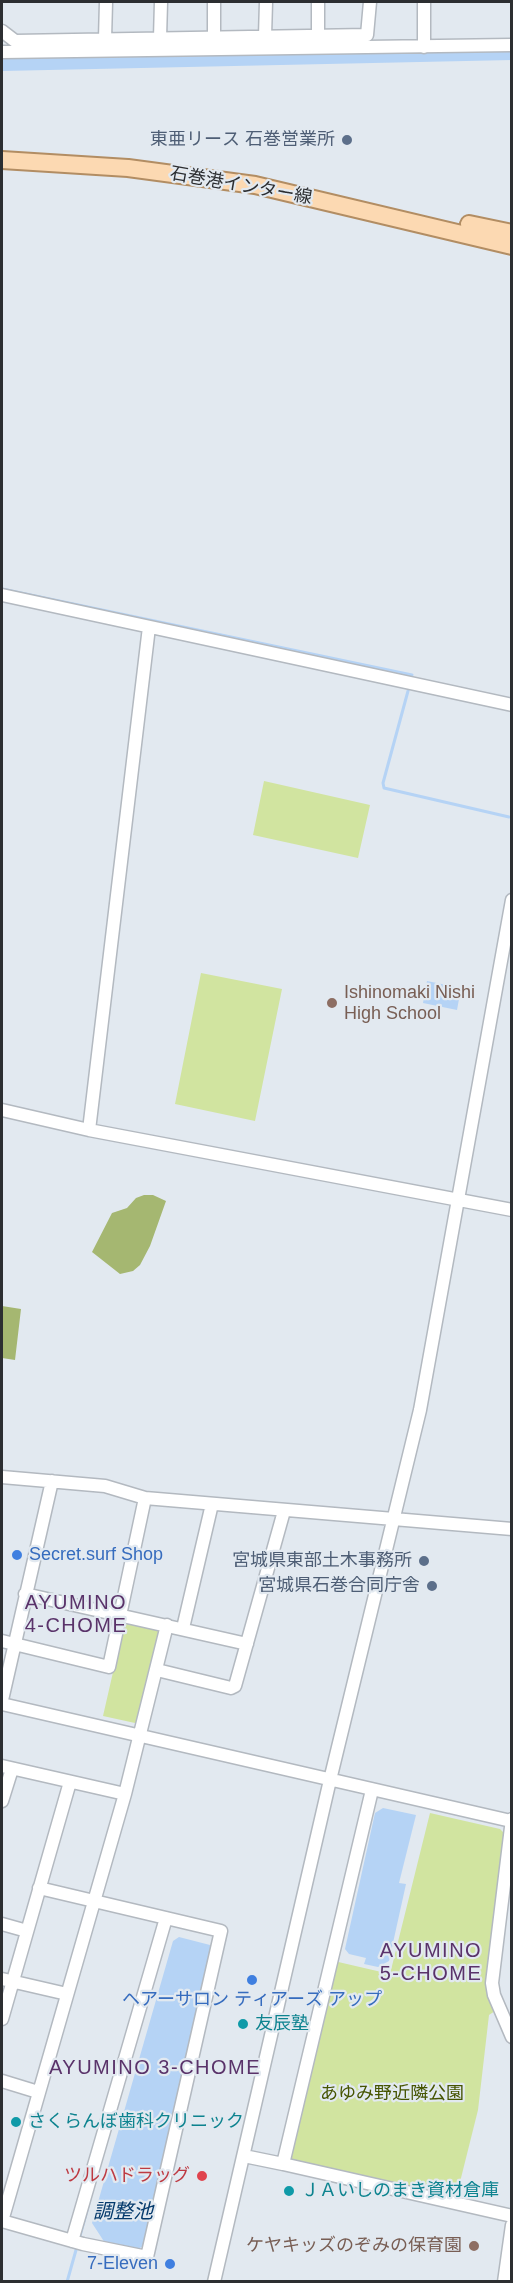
<!DOCTYPE html>
<meta charset="utf-8">
<style>
body{margin:0}
#map{position:relative;width:513px;height:2283px;overflow:hidden;background:#e2e9f0;font-family:Helvetica,sans-serif}
canvas{display:block}
.frame{position:absolute;inset:0;border:3px solid #2c2e31;pointer-events:none}
</style>
<div id="map">
<canvas width="513" height="2283"></canvas>
<div class="frame"></div>
</div>
<script>
const ctx = document.querySelector('canvas').getContext('2d');
ctx.lineJoin = 'round';
function paint(path, color) { ctx.fillStyle = color; ctx.fill(path, 'evenodd'); }
const poly = rows => new Path2D(rows.map(r => 'M' + r).join(''));
function stroke(path, color, width, dash) { ctx.strokeStyle = color; ctx.lineWidth = width; ctx.lineCap = dash ? 'butt' : 'round'; ctx.setLineDash(dash || []); ctx.stroke(path); }
function label(font, color, halo, rows, align = 'center') {
  ctx.font = font + ' Helvetica,"Noto Sans JP",sans-serif'; ctx.lineWidth = 4.5; ctx.setLineDash([]); ctx.textBaseline = 'middle'; ctx.strokeStyle = halo; ctx.fillStyle = color; for (const [text, x, y, turn = 0] of rows) {
    ctx.save(); ctx.translate(x, y); ctx.rotate((+turn || 0) * Math.PI / 180); ctx.textAlign = isNaN(turn) ? turn : align; if (halo) ctx.strokeText(text, 0, 0); ctx.fillText(text, 0, 0); ctx.restore();
  }
}
paint(poly([
 [264,781,370,805,358,858,253,835],
 [201,973,282,989,255,1121,175,1104],
 [130,1621,157,1627,161,1632,141,1720,135,1723,103,1716,124,1624],
 [430,1813,500,1829,506,1835,485,1982,495,2011,489,2015,478,2110,456,2198,291,2163,288,2158,334,1961,390,1974]
]), '#d1e4a0');
paint(poly([
 [144,1195,153,1195,166,1201,150,1246,140,1265,133,1271,120,1274,92,1252,112,1213,127,1208,136,1198],
 [2,1306,21,1309,15,1360,2,1358]
]), '#a5b771');
paint(poly([
 [427,981,461,988,457,1010,423,1003],
 [383,1808,416,1815,399,1883,406,1884,389,1961,378,1967,364,1964,366,1958,349,1954,345,1949,375,1813],
 [179,1937,210,1945,211,1949,143,2246,137,2250,105,2243,92,2223,173,1941]
]), '#b5d3f5');
stroke(poly([
 [2,589,412,675],
 [408,691,383,783,384,788,509,817],
 [80,2236,89,2203],
 [67,2282,76,2250]
]), '#b5d3f5', 3);
stroke(poly([
 [2,63,512,52]
]), '#b5d3f5', 16);
const minor = poly([
 [214,2,214,38],
 [424,2,424,47],
 [2,31,15,41,367,35,370,2],
 [265,36,266,2],
 [318,36,318,2],
 [160,38,161,2],
 [105,39,106,2],
 [2,52,512,45],
 [2,595,512,705],
 [2,1110,89,1130,512,1210],
 [89,1130,149,627],
 [2,1477,105,1486,145,1498,512,1529],
 [25,1594,247,1644],
 [183,1628,212,1504],
 [2,1641,109,1667,145,1498],
 [157,1670,231,1688,235,1686,284,1511],
 [2,1700,52,1481],
 [2,1704,511,1821],
 [2,1766,125,1794],
 [2,1801,12,1769],
 [512,1819,492,1983,494,1995,512,2037],
 [2,1924,27,1931],
 [2,1979,67,1994],
 [2,2019,70,1782],
 [2,2081,38,2092],
 [244,2156,283,2164,372,1790],
 [283,2164,512,2216],
 [2,2221,83,2244,147,2257,221,1931,39,1888],
 [2,2221,125,1794,167,1625],
 [72,2241,166,1918],
 [214,2282,330,1780,420,1410,512,900],
 [504,2282,512,2225]
]);
const major = poly([
 [2,160,128,168,255,185,512,246],
 [469,224,512,233]
]);
stroke(minor, '#b3b9c0', 15);
stroke(major, '#b28d63', 20);
stroke(minor, '#fff', 12);
stroke(major, '#fcd9b2', 16);
for (const [x, y, r, color] of [
 [347,140,6,"#5c6f8a"],
 [332,1003,6,"#8d6e63"],
 [17,1555,6,"#3f7fe0"],
 [424,1561,6,"#5c6f8a"],
 [432,1586,6,"#5c6f8a"],
 [252,1980,6,"#3f7fe0"],
 [243,2024,6,"#0f9aa8"],
 [16,2122,6,"#0f9aa8"],
 [202,2176,6,"#e0444e"],
 [289,2191,6,"#0f9aa8"],
 [474,2246,6,"#8d6e63"],
 [170,2264,6,"#3f7fe0"]
]) { const dot = new Path2D(); dot.arc(x, y, r, 0, 2 * Math.PI); ctx.fillStyle = color; ctx.fill(dot); stroke(dot, '#e2e9f0', 2); }
label('18px', '#4e5e75', '#e2e9f0', [
 ["東亜リース 石巻営業所",335,140],
 ["宮城県東部土木事務所",412,1561],
 ["宮城県石巻合同庁舎",420,1586]
], 'right');
label('18px', '#2c2e31', '#e2e9f0', [
 ["石巻港インター線",241,186,10]
]);
label('18px', '#785e54', '#e2e9f0', [
 ["Ishinomaki Nishi",344,993],
 ["High School",344,1014],
 ["ケヤキッズのぞみの保育園",462,2246,"right"]
], 'left');
label('18px', '#366cbe', '#e2e9f0', [
 ["Secret.surf Shop",29,1555],
 ["ヘアーサロン ティアーズ アップ",252,2000,"center"],
 ["7-Eleven",158,2264,"right"]
], 'left');
label('18px', '#0d838f', '#e2e9f0', [
 ["友辰塾",255,2024],
 ["さくらんぼ歯科クリニック",28,2122],
 ["ＪＡいしのまき資材倉庫",301,2191]
], 'left');
label('18px', '#455400', '#e2e9f0', [
 ["あゆみ野近隣公園",392,2094]
]);
label('18px', '#be3a42', '#e2e9f0', [
 ["ツルハドラッグ",190,2176]
], 'right');
ctx.letterSpacing = '1.5px';
label('20px', '#5a336a', '#e2e9f0', [
 ["AYUMINO",76,1603],
 ["4-CHOME",76,1626],
 ["AYUMINO",431,1951],
 ["5-CHOME",431,1974],
 ["AYUMINO 3-CHOME",155,2068]
]);
ctx.letterSpacing = '0px';
label('italic 20px', '#053a6c', '#e2e9f0', [
 ["調整池",123,2212]
]);
</script>
